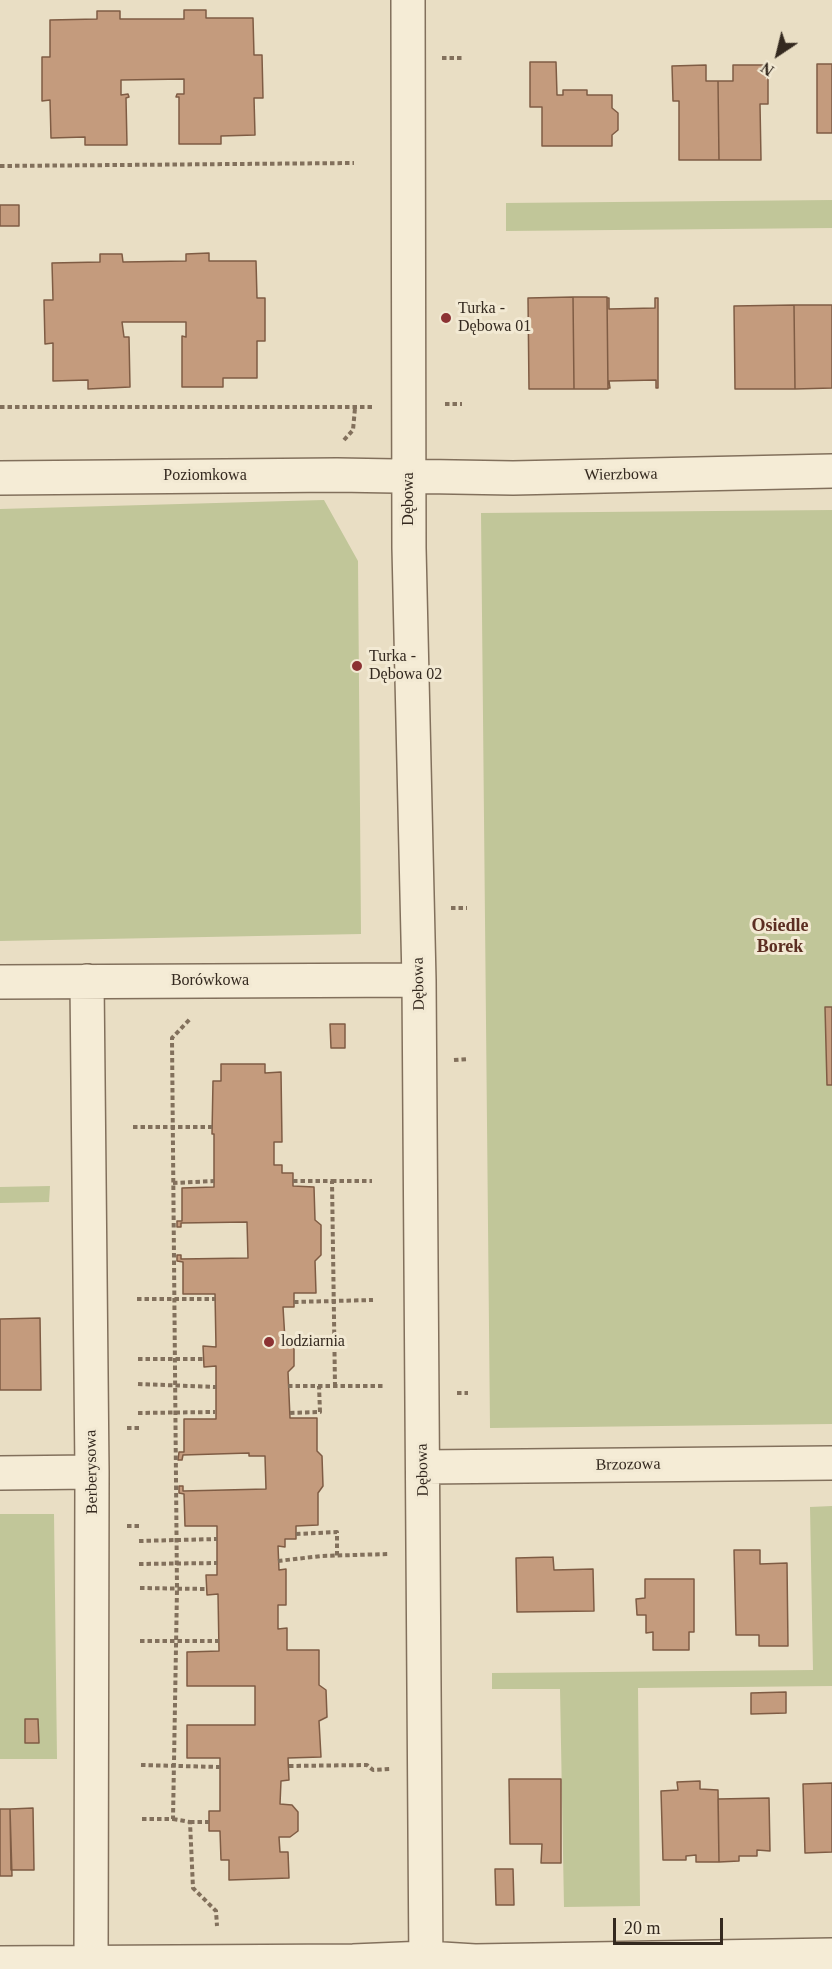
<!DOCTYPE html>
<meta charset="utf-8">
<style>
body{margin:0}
#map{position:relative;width:832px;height:1969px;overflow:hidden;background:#e9dec4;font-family:"Times New Roman",serif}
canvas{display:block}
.north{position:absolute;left:748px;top:24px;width:60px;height:60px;-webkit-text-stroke:4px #f2e9d3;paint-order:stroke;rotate:215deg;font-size:16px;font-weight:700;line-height:24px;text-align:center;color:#34291f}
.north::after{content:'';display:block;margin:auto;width:21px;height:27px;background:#34291f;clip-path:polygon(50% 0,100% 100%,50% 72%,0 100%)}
.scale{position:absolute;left:613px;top:1918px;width:110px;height:27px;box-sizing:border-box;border:3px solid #34291f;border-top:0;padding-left:8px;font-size:18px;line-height:21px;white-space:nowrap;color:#34291f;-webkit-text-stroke:4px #f2e9d3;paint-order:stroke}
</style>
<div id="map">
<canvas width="832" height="1969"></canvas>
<div class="north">N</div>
<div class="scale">20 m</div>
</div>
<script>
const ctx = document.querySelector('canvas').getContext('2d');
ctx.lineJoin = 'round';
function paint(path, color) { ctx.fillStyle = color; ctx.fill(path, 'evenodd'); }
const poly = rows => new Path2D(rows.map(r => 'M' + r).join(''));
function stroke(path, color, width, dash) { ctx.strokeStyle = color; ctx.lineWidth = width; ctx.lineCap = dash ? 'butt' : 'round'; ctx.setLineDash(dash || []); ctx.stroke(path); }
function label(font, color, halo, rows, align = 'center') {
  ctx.font = font + ' "Times New Roman",serif'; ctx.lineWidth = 6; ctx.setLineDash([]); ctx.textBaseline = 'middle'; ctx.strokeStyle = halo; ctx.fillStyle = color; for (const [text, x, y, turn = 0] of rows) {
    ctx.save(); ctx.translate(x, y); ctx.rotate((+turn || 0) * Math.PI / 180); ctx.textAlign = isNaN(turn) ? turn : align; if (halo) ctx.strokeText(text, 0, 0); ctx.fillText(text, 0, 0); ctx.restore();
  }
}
paint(poly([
 [832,200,832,228,506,231,506,203],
 [324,500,358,561,361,934,0,941,0,509],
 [832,510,832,1424,490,1428,481,513],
 [50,1186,49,1202,0,1203,0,1187],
 [832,1506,832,1686,638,1688,640,1906,564,1907,560,1689,492,1689,492,1673,813,1670,810,1507],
 [0,1514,54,1514,57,1759,0,1759]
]), '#c1c699');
const building = poly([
 [184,10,206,10,206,18,253,18,254,55,262,55,263,98,254,98,255,135,221,136,221,144,179,144,179,97,176,97,177,94,184,94,184,79,121,80,121,95,128,94,129,97,126,98,127,145,85,145,85,137,51,138,50,100,42,101,42,57,50,57,50,20,97,19,97,11,120,11,120,19,184,19,184,10],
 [530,62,556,62,557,95,563,95,563,90,587,90,587,95,612,95,612,108,618,113,618,130,612,135,612,146,542,146,542,107,530,107,530,62],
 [817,64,832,64,832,133,817,133,817,64],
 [706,65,706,81,718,81,719,160,679,160,679,101,673,101,672,66,706,65],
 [733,65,768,65,768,104,760,104,761,160,719,160,718,81,733,81,733,65],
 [0,205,19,205,19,226,0,226,0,205],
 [209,253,209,261,256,261,257,298,265,298,265,341,257,341,257,378,223,378,223,387,182,387,182,336,186,337,186,322,122,322,124,337,129,337,130,387,88,389,88,380,53,381,53,343,45,344,44,300,53,300,52,263,100,262,100,254,122,254,123,262,186,261,186,254,209,253],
 [573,297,574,389,529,389,528,298,573,297],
 [573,297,607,297,608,389,574,389,573,297],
 [607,298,609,298,609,309,655,308,655,298,658,298,658,388,656,388,656,380,609,381,610,388,608,388,607,298],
 [794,305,795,389,735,389,734,306,794,305],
 [794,305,832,305,832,388,795,389,794,305],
 [825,1007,832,1007,832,1085,827,1085,825,1007],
 [330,1024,345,1024,345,1048,331,1048,330,1024],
 [221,1064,265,1064,265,1073,281,1072,282,1142,274,1142,274,1165,282,1165,282,1173,293,1173,293,1186,314,1187,315,1220,321,1225,321,1255,315,1261,316,1293,294,1293,294,1307,283,1307,285,1340,294,1346,294,1366,288,1372,290,1418,317,1418,317,1451,322,1456,323,1486,318,1493,318,1525,296,1526,296,1539,285,1539,285,1547,278,1546,279,1570,286,1569,286,1605,278,1605,278,1629,287,1628,287,1650,319,1650,319,1685,326,1690,327,1717,319,1721,321,1757,288,1758,289,1780,281,1781,280,1804,292,1805,298,1812,298,1831,290,1837,279,1837,280,1852,288,1852,289,1878,229,1880,229,1860,221,1860,220,1831,209,1831,209,1811,220,1811,220,1758,187,1758,187,1725,255,1725,255,1686,187,1686,187,1652,219,1651,218,1594,207,1595,206,1575,217,1575,217,1526,185,1526,184,1494,179,1493,179,1486,183,1486,183,1491,266,1489,265,1456,249,1456,249,1453,183,1455,182,1460,178,1460,179,1452,184,1452,184,1419,216,1419,216,1366,204,1367,203,1346,216,1347,215,1294,183,1294,183,1262,177,1261,177,1255,181,1255,181,1259,248,1258,247,1222,181,1223,181,1227,177,1227,177,1221,182,1221,182,1188,214,1187,214,1134,212,1134,213,1081,221,1081,221,1064],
 [40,1318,41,1390,0,1390,0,1319,40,1318],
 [734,1550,760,1550,760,1564,787,1563,788,1646,759,1646,759,1635,736,1635,734,1550],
 [553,1557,554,1570,593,1569,594,1611,517,1612,516,1558,553,1557],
 [645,1579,694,1579,694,1632,689,1632,689,1650,653,1650,653,1632,646,1633,646,1615,637,1615,636,1599,645,1598,645,1579],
 [786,1692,786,1713,751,1714,751,1693,786,1692],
 [25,1719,38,1719,39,1743,25,1743,25,1719],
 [509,1779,561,1779,561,1863,541,1863,542,1844,510,1844,509,1779],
 [700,1781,700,1789,718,1790,719,1862,696,1862,696,1855,686,1856,686,1860,663,1860,661,1791,678,1790,677,1782,700,1781],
 [832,1783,832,1852,805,1853,803,1784,832,1783],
 [769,1798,770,1851,757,1850,757,1856,739,1856,739,1861,719,1862,718,1799,769,1798],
 [33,1808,34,1870,11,1870,10,1809,33,1808],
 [0,1809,10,1809,12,1876,0,1876,0,1809],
 [495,1869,513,1869,514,1905,496,1905,495,1869]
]);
paint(building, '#c49b7d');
stroke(building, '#7f5c44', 1.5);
const street = poly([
 [408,0,409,548,419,980,426,1969],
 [0,478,337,475,513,478,832,471],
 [87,981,92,1472,91,1962],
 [0,982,419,980],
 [423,1467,832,1463],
 [0,1473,92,1472],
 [0,1963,353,1961,426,1958,475,1961,832,1955]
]);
stroke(street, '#82705c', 36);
stroke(poly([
 [442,58,464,58],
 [0,166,354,163],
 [445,404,462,404],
 [0,407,374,407],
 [344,440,353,430,355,408],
 [451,908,467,908],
 [454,1060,468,1059],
 [133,1127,212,1127],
 [293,1181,332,1181,335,1386],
 [332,1181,372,1181],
 [173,1183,214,1181],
 [137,1299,215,1299],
 [294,1302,373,1300],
 [138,1359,204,1359],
 [138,1384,216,1387],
 [288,1386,383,1386,385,1387],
 [457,1393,468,1393],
 [138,1413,215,1412],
 [290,1413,320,1412,319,1386],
 [127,1428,139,1428],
 [127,1526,139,1526],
 [296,1534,337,1532,337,1556],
 [139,1541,217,1539],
 [278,1561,321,1556,388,1554],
 [139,1564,217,1563],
 [140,1588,207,1589],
 [140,1641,219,1641],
 [141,1765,220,1767],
 [289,1766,367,1765,373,1770,390,1769],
 [142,1819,173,1819,177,1589,172,1038,191,1018],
 [173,1819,190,1822,193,1888,216,1911,217,1926],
 [190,1822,209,1822]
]), '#82705c', 4, [4.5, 3]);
stroke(street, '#f5ecd6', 33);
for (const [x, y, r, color] of [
 [446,318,6,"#8c3233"],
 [357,666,6,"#8c3233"],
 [269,1342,6,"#8c3233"]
]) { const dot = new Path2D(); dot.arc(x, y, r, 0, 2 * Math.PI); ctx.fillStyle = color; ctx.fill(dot); stroke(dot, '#f2e9d3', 2); }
label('16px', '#34291f', '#f2e9d3', [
 ["Turka -",458,309],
 ["Dębowa 01",458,327],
 ["Turka -",369,657],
 ["Dębowa 02",369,675],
 ["lodziarnia",281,1342]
], 'left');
label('16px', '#34291f', '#f2e9d3', [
 ["Wierzbowa",621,475,-1],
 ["Poziomkowa",205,476],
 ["Dębowa",409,499,-90],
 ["Borówkowa",210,981],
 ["Dębowa",419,984,-91],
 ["Brzozowa",628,1465,-1],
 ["Dębowa",423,1470,-91],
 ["Berberysowa",92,1472,-91]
]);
label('bold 18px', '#5c2e22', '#f2e9d3', [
 ["Osiedle",780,926],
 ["Borek",780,947]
]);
</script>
